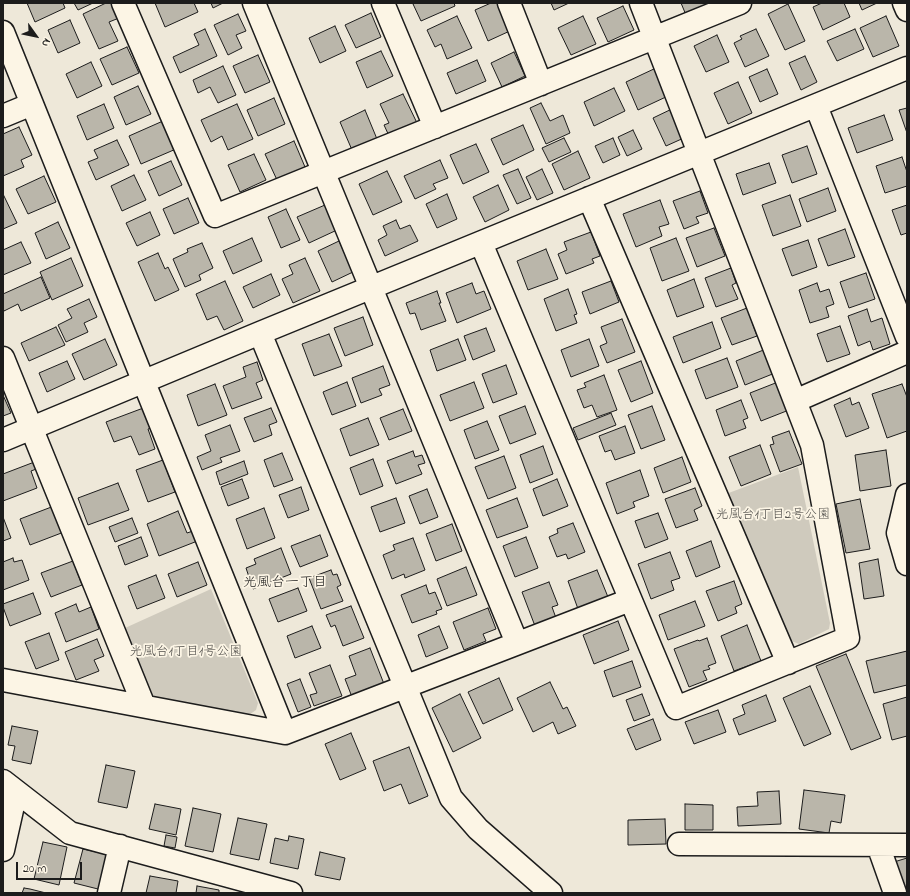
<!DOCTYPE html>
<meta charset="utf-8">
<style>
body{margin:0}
#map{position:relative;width:910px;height:896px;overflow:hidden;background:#eee8d9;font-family:"Indie Flower",sans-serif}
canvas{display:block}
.frame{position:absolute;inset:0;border:4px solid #1c1c1c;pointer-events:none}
.north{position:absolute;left:16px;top:16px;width:40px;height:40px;-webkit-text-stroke:3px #fcf5e5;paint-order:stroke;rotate:123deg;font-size:11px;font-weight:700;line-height:16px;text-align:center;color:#1c1c1c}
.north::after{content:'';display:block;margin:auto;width:14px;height:18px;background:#1c1c1c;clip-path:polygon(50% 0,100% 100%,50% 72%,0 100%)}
.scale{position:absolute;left:16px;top:862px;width:66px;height:18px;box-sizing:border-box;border:2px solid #1c1c1c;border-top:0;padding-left:5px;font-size:12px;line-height:14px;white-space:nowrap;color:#1c1c1c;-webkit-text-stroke:3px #fcf5e5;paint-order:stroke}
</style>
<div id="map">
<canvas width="910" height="896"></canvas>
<div class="frame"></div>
<div class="north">N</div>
<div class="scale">20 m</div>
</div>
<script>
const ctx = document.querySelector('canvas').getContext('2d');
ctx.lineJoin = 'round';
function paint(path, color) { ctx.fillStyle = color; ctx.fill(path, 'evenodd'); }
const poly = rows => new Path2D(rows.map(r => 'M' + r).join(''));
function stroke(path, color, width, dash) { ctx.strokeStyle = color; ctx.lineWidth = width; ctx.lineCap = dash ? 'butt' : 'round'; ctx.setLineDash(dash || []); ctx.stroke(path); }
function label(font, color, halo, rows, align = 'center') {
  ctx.font = font + ' "Indie Flower","Klee One",sans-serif'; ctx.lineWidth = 3.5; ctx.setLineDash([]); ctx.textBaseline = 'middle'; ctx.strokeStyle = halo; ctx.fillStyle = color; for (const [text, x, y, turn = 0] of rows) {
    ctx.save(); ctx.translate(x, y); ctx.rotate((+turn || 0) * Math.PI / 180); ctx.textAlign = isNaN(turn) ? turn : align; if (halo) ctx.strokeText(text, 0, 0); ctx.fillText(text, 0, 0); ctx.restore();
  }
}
paint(poly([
 [798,467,830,623,829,629,799,644,789,640,726,494],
 [211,589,258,703,256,710,249,715,151,697,125,628]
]), '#cfcabd');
const building = poly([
 [27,3,63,3,65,8,35,22,27,3],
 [74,3,93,3,78,10,74,3],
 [106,3,112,3,119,18,109,22,118,41,99,49,83,14,106,3],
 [155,3,194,3,198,12,165,27,155,3],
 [211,3,223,3,213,8,211,3],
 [416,3,454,3,455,6,421,21,413,4,416,3],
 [491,3,500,3,512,30,488,41,475,10,491,3],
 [551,3,569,3,554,10,551,3],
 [681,3,713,3,686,15,681,3],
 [822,3,844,3,850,17,823,30,813,7,822,3],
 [859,3,877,3,862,10,859,3],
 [788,4,805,41,785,50,768,14,788,4],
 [623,6,634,30,608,42,597,18,623,6],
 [371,13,381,37,356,48,345,25,371,13],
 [238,14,246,31,236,35,242,48,228,55,214,25,238,14],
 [457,16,472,48,447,59,441,44,435,47,427,30,457,16],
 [583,16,596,44,571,55,558,28,583,16],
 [886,16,899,46,873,57,860,28,886,16],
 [70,20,80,43,58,53,48,30,70,20],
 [335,26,346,51,320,63,309,38,335,26],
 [205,29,217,56,180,73,173,57,199,45,194,34,205,29],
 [756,29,769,56,745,67,734,43,742,39,740,36,756,29],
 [855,29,864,49,837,61,827,41,855,29],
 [717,35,729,62,706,72,694,46,717,35],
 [127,47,139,73,112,85,100,59,127,47],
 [381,51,393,76,367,88,356,62,381,51],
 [514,52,525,76,502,87,491,63,514,52],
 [258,55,270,82,245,93,233,66,258,55],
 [805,56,817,82,801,90,789,63,805,56],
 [477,60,486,81,456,94,447,73,477,60],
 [91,62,102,86,77,98,66,74,91,62],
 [223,66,236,95,218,103,210,87,198,93,193,80,223,66],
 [656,68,668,96,638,110,626,82,656,68],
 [767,69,778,94,760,102,749,77,767,69],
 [738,82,752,113,728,124,714,93,738,82],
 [138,86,151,114,126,125,114,97,138,86],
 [614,88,625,111,594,126,584,102,614,88],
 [403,94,418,125,390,138,384,125,389,123,380,104,403,94],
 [274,98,285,124,258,136,247,110,274,98],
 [541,103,550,121,563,115,570,133,546,144,530,108,541,103],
 [104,104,114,128,87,140,77,116,104,104],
 [237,104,253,139,228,150,222,136,211,142,201,120,237,104],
 [676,107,686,137,666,146,653,118,676,107],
 [907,108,907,133,899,110,907,108],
 [365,110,377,139,352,150,340,122,365,110],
 [884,115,893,140,857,153,848,128,884,115],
 [163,121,176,149,141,164,129,136,163,121],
 [523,125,534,150,503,165,491,139,523,125],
 [19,127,32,155,21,160,24,167,3,176,3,134,19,127],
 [633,130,642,149,627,156,618,137,633,130],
 [564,138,571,152,549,162,542,148,564,138],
 [613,138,620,155,603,163,595,146,613,138],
 [117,140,129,165,96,180,88,162,98,158,94,150,117,140],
 [294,141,305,167,277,180,265,154,294,141],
 [476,144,489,172,463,184,450,155,476,144],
 [807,146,817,174,792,183,782,155,807,146],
 [578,151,590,178,564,190,552,164,578,151],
 [254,154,266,180,240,192,228,165,254,154],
 [902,157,907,172,907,186,885,193,876,166,902,157],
 [440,160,448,178,433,184,436,189,415,199,404,176,440,160],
 [171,161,182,185,159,196,148,171,171,161],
 [769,163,776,183,743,195,736,174,769,163],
 [518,169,531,198,517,204,503,175,518,169],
 [542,169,553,193,537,200,526,177,542,169],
 [387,171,402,202,373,215,359,184,387,171],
 [134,175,146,200,122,211,111,186,134,175],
 [44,176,56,202,28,214,16,189,44,176],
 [498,185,509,210,485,222,473,197,498,185],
 [828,188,836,211,807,222,799,199,828,188],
 [700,191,708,213,696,217,699,223,684,229,673,201,700,191],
 [3,194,17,223,3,229,3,194],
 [447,194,457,219,437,228,426,204,447,194],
 [790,195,801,226,773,236,762,205,790,195],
 [188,198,199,223,174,234,163,209,188,198],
 [660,200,669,224,659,227,662,236,636,247,623,214,660,200],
 [325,205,337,230,309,243,297,217,325,205],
 [907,205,907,233,901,235,892,210,907,205],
 [286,209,300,240,281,248,268,217,286,209],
 [150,212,160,235,137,246,126,223,150,212],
 [396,220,400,229,410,225,418,241,385,256,378,240,387,235,383,226,396,220],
 [58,222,70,248,46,259,35,233,58,222],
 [714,228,725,256,697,267,686,238,714,228],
 [845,229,855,257,828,266,818,239,845,229],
 [591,232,600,256,592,259,594,263,566,274,558,254,567,250,564,242,591,232],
 [252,238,262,261,233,274,223,251,252,238],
 [676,238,689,271,662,281,650,248,676,238],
 [808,240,817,267,792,276,782,249,808,240],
 [339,241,353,272,332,282,318,251,339,241],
 [21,242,31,263,3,275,3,250,21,242],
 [202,243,213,268,199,275,201,280,185,287,173,259,188,252,187,249,202,243],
 [546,249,558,279,528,290,517,261,546,249],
 [158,253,165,269,168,267,179,290,155,301,138,262,158,253],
 [71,258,83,286,52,300,40,272,71,258],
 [305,258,320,291,293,303,282,279,293,274,289,265,305,258],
 [731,268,736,283,732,285,738,299,716,307,705,278,731,268],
 [866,273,875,299,849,308,840,282,866,273],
 [271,274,280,295,253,308,243,287,271,274],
 [41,277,50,298,21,311,18,304,4,311,3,308,3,294,41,277],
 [694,279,704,307,677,317,667,290,694,279],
 [225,281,243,321,224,330,217,316,207,320,196,294,225,281],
 [611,281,619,302,590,314,582,292,611,281],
 [472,283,476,294,484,291,491,309,457,323,446,293,472,283],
 [817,283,820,292,829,289,834,304,826,307,829,317,810,323,799,290,817,283],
 [568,289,577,314,574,315,577,323,556,331,544,299,568,289],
 [437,291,441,303,439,303,446,321,421,330,415,313,410,314,406,303,437,291],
 [89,299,97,317,84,323,88,332,66,342,58,325,72,318,67,309,89,299],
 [747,308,757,336,732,345,721,318,747,308],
 [867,309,871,322,882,318,890,344,873,350,870,341,858,346,848,316,867,309],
 [363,317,373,345,345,356,334,328,363,317],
 [622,319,635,352,607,363,600,346,607,343,601,327,622,319],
 [712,322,721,348,683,363,673,337,712,322],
 [840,326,850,354,827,362,817,334,840,326],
 [56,327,65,345,29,361,21,343,56,327],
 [486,328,495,351,473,360,464,336,486,328],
 [329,334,342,366,314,376,302,344,329,334],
 [105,339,117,365,84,380,72,354,105,339],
 [458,339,466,360,437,371,430,350,458,339],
 [589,339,599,366,571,377,561,350,589,339],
 [766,349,775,373,745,385,736,361,766,349],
 [727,358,738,387,706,399,695,370,727,358],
 [67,361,75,379,47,392,39,373,67,361],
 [641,361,653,393,631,402,618,370,641,361],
 [257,362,263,380,256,383,262,398,232,409,223,386,246,377,243,367,257,362],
 [506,365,517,394,493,403,482,374,506,365],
 [383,366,390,385,379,389,382,395,361,403,352,378,383,366],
 [604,375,617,410,597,417,592,405,584,408,577,390,586,387,584,383,604,375],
 [347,382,356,406,332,415,323,392,347,382],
 [474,382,484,408,450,421,440,395,474,382],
 [778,382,789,410,761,421,750,393,778,382],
 [215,384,227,415,198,426,187,395,215,384],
 [902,384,907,397,907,431,887,438,872,394,902,384],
 [3,395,11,413,3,416,3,395],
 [850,398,852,405,859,402,869,428,846,437,834,405,850,398],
 [741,400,748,418,743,420,746,428,725,436,716,410,741,400],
 [525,406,536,434,510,444,499,416,525,406],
 [652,406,665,440,641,449,628,415,652,406],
 [146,407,153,427,148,429,155,449,139,455,131,436,114,442,106,422,146,407],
 [271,408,277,422,269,425,272,435,254,442,244,418,271,408],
 [403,409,412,431,389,440,380,418,403,409],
 [611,413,616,425,578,440,573,428,611,413],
 [368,418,379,445,350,456,340,429,368,418],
 [487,421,499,450,475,459,464,430,487,421],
 [230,425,240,451,220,458,222,462,202,470,197,457,211,451,205,435,230,425],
 [625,426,635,453,615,460,611,450,605,452,599,436,625,426],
 [789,431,802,464,780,472,770,445,774,444,772,437,789,431],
 [760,445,771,474,741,486,729,457,760,445],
 [543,446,553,474,530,483,520,455,543,446],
 [886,450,891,486,860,491,855,455,886,450],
 [413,451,415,457,422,455,425,463,418,465,422,474,396,484,387,461,413,451],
 [282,453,293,480,274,487,264,460,282,453],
 [504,456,516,488,488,499,475,467,504,456],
 [682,457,691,482,663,493,654,468,682,457],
 [373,459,383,486,360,495,350,468,373,459],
 [163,460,175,492,148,502,136,470,163,460],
 [37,461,39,468,31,471,37,488,3,501,3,474,37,461],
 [244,461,248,474,220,485,216,472,244,461],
 [640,470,649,496,633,502,635,507,617,514,606,483,640,470],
 [242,479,249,498,228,506,221,487,242,479],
 [557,479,568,506,543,516,533,489,557,479],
 [118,483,129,510,88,525,78,498,118,483],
 [301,487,309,510,288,518,279,495,301,487],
 [695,488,702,506,694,510,698,520,676,528,665,499,695,488],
 [427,489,438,517,420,524,409,496,427,489],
 [396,498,405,523,380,532,371,507,396,498],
 [517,498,528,527,497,538,486,510,517,498],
 [860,499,870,549,846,553,836,504,860,499],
 [54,506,64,532,30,545,20,519,54,506],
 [264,508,275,538,247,549,236,519,264,508],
 [178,511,187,533,196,530,200,540,159,556,147,524,178,511],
 [658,513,668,539,645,548,635,521,658,513],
 [3,517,11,538,3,541,3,517],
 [132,518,138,533,115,542,109,527,132,518],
 [573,523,585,552,568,559,566,554,557,557,549,537,558,533,557,529,573,523],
 [452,524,462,551,436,561,426,534,452,524],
 [320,535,328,556,300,567,291,546,320,535],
 [141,537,148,556,125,565,118,546,141,537],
 [526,537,538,568,515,577,503,546,526,537],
 [413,538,425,570,405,578,404,574,392,579,383,555,395,550,393,545,413,538],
 [711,541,720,567,696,577,686,551,711,541],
 [281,548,291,574,253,589,246,568,256,564,254,559,281,548],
 [670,552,680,578,671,581,674,590,651,599,638,564,670,552],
 [13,558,14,562,22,560,29,580,3,590,3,562,13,558],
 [878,559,884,596,864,599,859,563,878,559],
 [73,561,82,585,51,597,41,573,73,561],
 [198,562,207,585,177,597,168,574,198,562],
 [466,567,477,595,447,606,437,579,466,567],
 [331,570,333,575,337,574,341,585,337,587,343,601,321,609,309,578,331,570],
 [597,570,608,597,578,609,568,581,597,570],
 [156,575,165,598,137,609,128,586,156,575],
 [734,581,742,604,735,607,737,613,718,621,706,591,734,581],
 [549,582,558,605,552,607,556,618,535,626,522,592,549,582],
 [426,585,429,594,435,592,442,609,436,611,437,614,412,623,401,595,426,585],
 [298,588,307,611,278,622,269,599,298,588],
 [33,593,41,614,10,626,3,607,3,604,33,593],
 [695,601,705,626,668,640,659,615,695,601],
 [76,604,79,612,91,607,99,629,66,642,55,613,76,604],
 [351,606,364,638,343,646,335,625,331,627,326,615,351,606],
 [488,608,496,629,483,634,486,641,464,650,453,622,488,608],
 [618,621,629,650,594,664,583,635,618,621],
 [747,625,761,661,734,671,721,636,747,625],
 [312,626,321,648,295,658,287,636,312,626],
 [439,626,448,648,426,657,418,635,439,626],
 [49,633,59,660,36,669,25,642,49,633],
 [707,638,716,663,708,666,710,669,703,671,707,680,689,687,674,649,698,640,699,641,707,638],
 [97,639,104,656,94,660,99,671,76,680,65,652,97,639],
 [370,648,384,684,352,697,345,679,356,675,349,656,370,648],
 [907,651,907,685,874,693,866,661,907,651],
 [846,654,881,738,851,750,816,666,846,654],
 [632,661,641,687,613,697,604,671,632,661],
 [330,665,342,696,314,706,310,695,317,693,309,673,330,665],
 [499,678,513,710,483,724,468,692,499,678],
 [300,679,311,707,298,712,287,684,300,679],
 [550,682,563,709,567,707,576,726,558,734,553,722,533,732,517,698,550,682],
 [810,686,831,734,804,746,783,698,810,686],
 [460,694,481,738,453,752,432,708,460,694],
 [642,694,650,715,634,721,626,700,642,694],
 [766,695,776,721,739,735,733,719,745,714,742,705,766,695],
 [907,697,907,736,892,740,883,704,907,697],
 [718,710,726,732,694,744,685,722,718,710],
 [653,719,661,740,636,750,627,729,653,719],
 [12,726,38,731,31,764,12,760,15,746,8,745,12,726],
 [351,733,366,769,340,780,325,744,351,733],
 [409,747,428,796,409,804,401,784,384,791,373,761,409,747],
 [106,765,135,771,127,808,98,802,106,765],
 [804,790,845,795,841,823,831,821,829,833,799,829,804,790],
 [779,791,781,824,738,826,737,807,758,806,757,792,779,791],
 [155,804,181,809,176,835,149,829,155,804],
 [685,804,713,805,713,830,685,830,685,804],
 [193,808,221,814,213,852,185,846,193,808],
 [238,818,267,824,259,860,230,854,238,818],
 [665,819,666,844,628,845,628,820,665,819],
 [166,835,177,837,175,848,164,846,166,835],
 [289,836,304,839,298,869,270,863,275,838,288,841,289,836],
 [43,842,67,847,59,885,34,879,43,842],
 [83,849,110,855,102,890,74,883,83,849],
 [320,852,345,858,340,880,315,875,320,852],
 [907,858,907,893,905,893,894,862,907,858],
 [150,876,178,881,176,893,146,893,150,876],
 [197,886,219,890,219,893,196,893,197,886],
 [24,888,30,889,46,893,22,893,24,888]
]);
paint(building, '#bab6aa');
stroke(building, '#1c1c1c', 1);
const minor = poly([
 [123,3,215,216,740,3],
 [254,3,517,643],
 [383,3,435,127],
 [509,3,541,84],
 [904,3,907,10],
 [3,32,285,733],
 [816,106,907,337],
 [3,116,32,104],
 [589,198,788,663],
 [481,243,676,708,848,638,812,445,641,3],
 [260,333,451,798,478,829,551,893],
 [3,358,144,706],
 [795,401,907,352],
 [3,440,260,333,907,68],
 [907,495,898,533,907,564],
 [3,680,285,733,630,600],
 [3,781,70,833,291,893],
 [679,844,907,845],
 [878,845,895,893],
 [3,850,16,792],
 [109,893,120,846]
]);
stroke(minor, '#1c1c1c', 25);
stroke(minor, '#fcf5e5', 22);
label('13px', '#52504c', '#fcf5e5', [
 ["光風台1丁目2号公園",773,516],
 ["光風台1丁目1号公園",186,653]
]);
label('14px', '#1c1c1c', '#fcf5e5', [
 ["光風台一丁目",285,584]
]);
</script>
